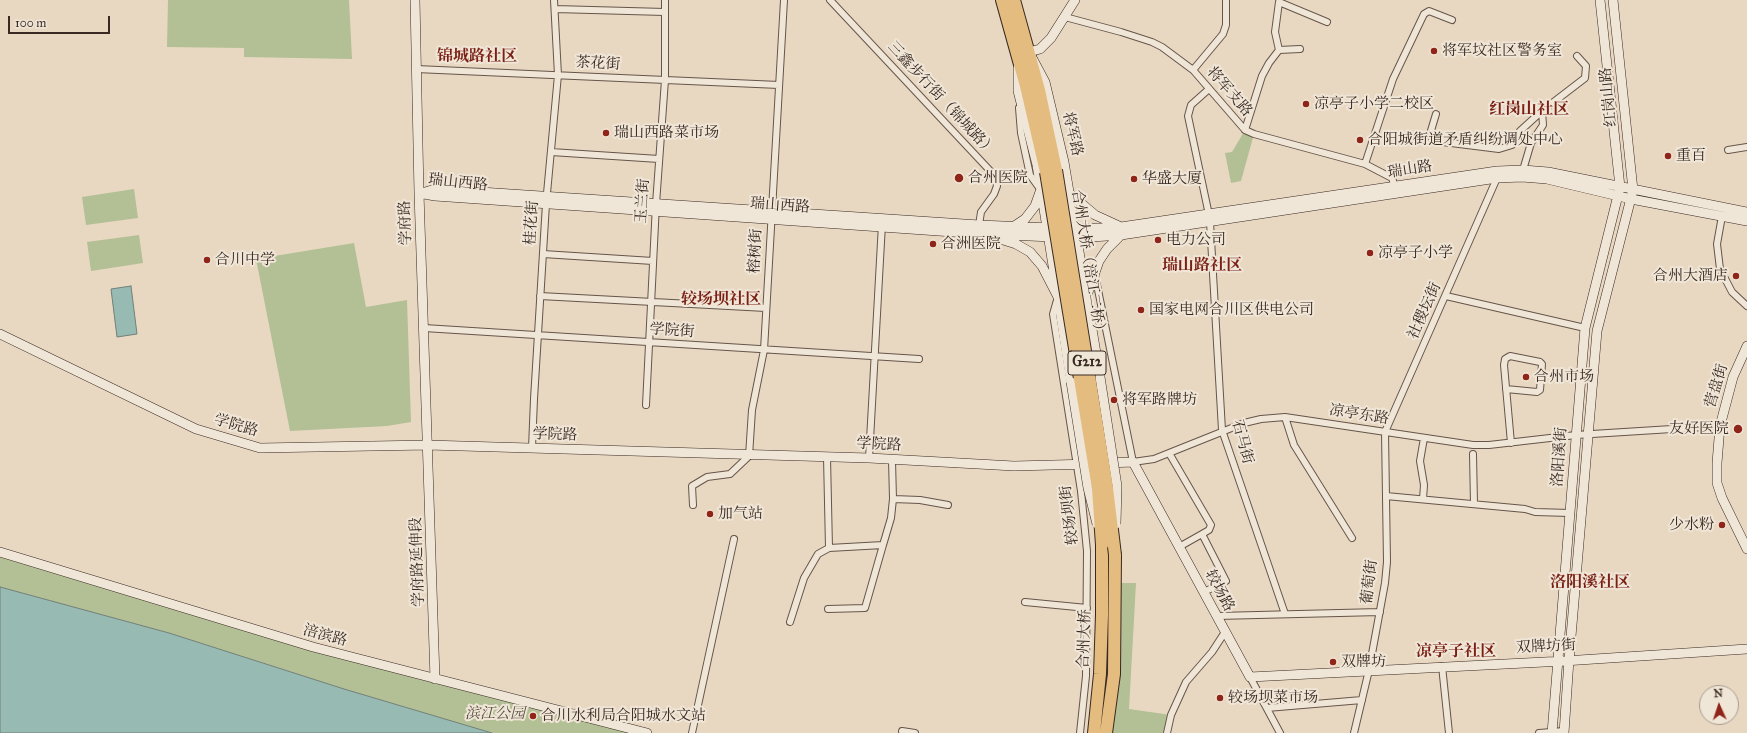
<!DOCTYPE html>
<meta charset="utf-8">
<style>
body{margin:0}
#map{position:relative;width:1747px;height:733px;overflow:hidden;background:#e8d8c1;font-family:"IM FELL Great Primer",serif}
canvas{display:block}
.north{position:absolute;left:1699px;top:685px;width:40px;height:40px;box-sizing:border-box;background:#f0e6d7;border:1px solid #a79a8f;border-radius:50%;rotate:357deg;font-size:11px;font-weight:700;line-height:16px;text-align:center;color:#392922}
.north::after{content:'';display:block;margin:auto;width:14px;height:18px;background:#8f2418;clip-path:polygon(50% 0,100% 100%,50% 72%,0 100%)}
.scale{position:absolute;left:8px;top:16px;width:102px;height:18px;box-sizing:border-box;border:2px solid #392922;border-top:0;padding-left:5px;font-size:12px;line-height:14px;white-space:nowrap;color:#392922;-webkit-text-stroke:3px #f0e6d7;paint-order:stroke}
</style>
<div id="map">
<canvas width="1747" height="733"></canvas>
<div class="north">N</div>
<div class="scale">100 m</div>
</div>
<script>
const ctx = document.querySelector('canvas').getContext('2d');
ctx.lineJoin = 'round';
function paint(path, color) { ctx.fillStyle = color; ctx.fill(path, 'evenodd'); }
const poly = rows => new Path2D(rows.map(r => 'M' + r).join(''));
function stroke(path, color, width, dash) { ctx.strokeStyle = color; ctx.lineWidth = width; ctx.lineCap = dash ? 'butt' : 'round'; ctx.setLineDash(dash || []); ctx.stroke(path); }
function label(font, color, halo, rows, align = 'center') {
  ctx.font = font + ' "IM FELL Great Primer","Noto Serif SC",serif'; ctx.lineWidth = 4; ctx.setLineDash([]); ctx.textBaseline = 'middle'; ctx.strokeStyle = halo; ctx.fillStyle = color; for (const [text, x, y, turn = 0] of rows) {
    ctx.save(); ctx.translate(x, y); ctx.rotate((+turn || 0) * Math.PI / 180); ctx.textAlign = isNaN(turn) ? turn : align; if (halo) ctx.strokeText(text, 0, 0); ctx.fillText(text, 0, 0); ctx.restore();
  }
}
paint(poly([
 [168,0,349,0,352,59,244,57,244,48,167,47],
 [1245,130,1254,134,1241,181,1231,183,1225,153,1232,152],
 [134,189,138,218,86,225,82,197],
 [139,235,143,263,91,271,87,242],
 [354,243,366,307,407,300,411,422,387,426,290,431,256,259],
 [0,552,313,647,647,733,492,733,344,689,169,633,0,587],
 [1115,583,1136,583,1129,709,1171,715,1167,733,1107,733]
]), '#b3bf95');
const water = poly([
 [131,286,137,334,117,337,111,289,131,286],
 [0,587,169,633,344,689,492,733,0,733,0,587]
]);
paint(water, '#97bab2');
stroke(water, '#718078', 1);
const street = poly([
 [830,0,995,176,997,186,994,194,981,212,979,225],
 [555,9,665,12],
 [1065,17,1121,32,1152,42,1162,47,1193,70,1245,130,1254,134,1365,164,1392,178,1395,187],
 [1279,50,1300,49],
 [416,69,779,85],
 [1193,70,1223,34,1226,25,1226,0],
 [1019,108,1021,133,1030,175,1040,189],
 [1436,114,1430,134,1432,138,1443,142,1499,149,1512,145,1520,131,1542,111,1585,78,1586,66,1577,56],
 [1245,130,1262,76,1269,63,1279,50,1275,32,1279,2,1327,22],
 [1728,150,1747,147],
 [551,152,659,159],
 [1365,164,1393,79,1424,14,1429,11,1452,20],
 [1523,170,1531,143,1543,125,1542,111],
 [1209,215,1188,116,1191,105,1209,89],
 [1722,216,1717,244,1720,269,1732,292,1747,306],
 [1210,222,1222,430,1285,614],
 [543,254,653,261],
 [1095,275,1133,462,1154,459,1244,423,1261,419,1285,417,1473,445,1489,445,1576,435,1720,426],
 [540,296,766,308],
 [1446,296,1585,328],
 [1057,300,1053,314,1081,491,1087,551,1086,676,1080,733],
 [424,328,919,359],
 [1506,389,1537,392,1540,390,1542,364,1540,362,1510,356,1505,359,1504,365,1511,443],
 [646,405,656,204,665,80,665,0],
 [1285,417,1294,445,1352,538],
 [532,448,534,399,546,204,558,75,554,0],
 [1169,453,1211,525,1209,530,1202,534],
 [1473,454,1474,504],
 [827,457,829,548,883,545,891,518,893,499,892,460],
 [869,458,882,224],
 [1386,496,1525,509,1535,512,1570,513],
 [893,499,920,500,948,505],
 [1423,499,1424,485,1420,461,1424,438],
 [693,505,692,486,707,477,730,474,749,456,752,410,764,350,784,0],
 [1179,547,1202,534,1226,581,1204,592],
 [1025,602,1087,608],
 [828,609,865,608,883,545],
 [1217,616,1380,612],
 [790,622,804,578,818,554,829,548],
 [1442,666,1449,733],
 [1250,677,1280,733],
 [1267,708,1362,700],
 [902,731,915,733],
 [692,733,734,539],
 [1167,733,1171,715,1186,682,1212,652,1225,632],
 [1354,733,1369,670,1385,583,1387,562,1385,432,1497,178],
 [1539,733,1564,731]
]);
const secondary = poly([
 [415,0,419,193,435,679],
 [1075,0,1051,38,1040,49,1029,52,1045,82,1064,162,1100,377],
 [1018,68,1018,91,1037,165,1058,297],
 [419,193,435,196,982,234,1077,238,1121,235,1497,178,1522,177,1547,179,1631,199,1747,221],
 [422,193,435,189,979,225,1075,229,1121,227,1497,171,1523,170,1548,172,1747,212],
 [1069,193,1095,215,1119,226],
 [1013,227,1025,219,1035,206,1040,192],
 [997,238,1016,244,1030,252,1042,266,1058,297,1071,382],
 [1087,295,1099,261,1107,249,1121,235],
 [0,334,196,429,260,448,428,445,869,458,1014,466,1092,464],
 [1747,346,1733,377,1720,426,1717,463,1717,483,1722,498,1747,549],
 [1107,463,1133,462,1250,677,1564,661,1747,649],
 [0,552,313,647,647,733],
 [1552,733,1585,328,1620,187,1600,0],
 [1564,733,1569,660,1597,331,1633,190,1613,0]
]);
const highway = poly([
 [1002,0,1026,86,1046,172],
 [1014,0,1039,90,1056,170],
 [1094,733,1100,674,1102,615,1102,545],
 [1106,733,1114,674,1115,555]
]);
stroke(street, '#65554a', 8);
stroke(secondary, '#392922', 10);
stroke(highway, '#392922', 14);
stroke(street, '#f0e6d7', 6);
stroke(secondary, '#f0e6d7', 9);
stroke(highway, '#e4bc80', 12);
const secondaryBridge = poly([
 [1100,377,1117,486,1116,524],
 [1071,382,1088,488,1097,524]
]);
const highwayBridge = poly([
 [1056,170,1107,488,1115,555],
 [1046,172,1098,488,1102,545]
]);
stroke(secondaryBridge, '#392922', 10, []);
stroke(highwayBridge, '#392922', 14, []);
stroke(secondaryBridge, '#f0e6d7', 9);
stroke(highwayBridge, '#e4bc80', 12);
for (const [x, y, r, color] of [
 [1434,51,4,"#8f2418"],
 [1306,104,4,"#8f2418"],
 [606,133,4,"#8f2418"],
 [1360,140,4,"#8f2418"],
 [1668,156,4,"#8f2418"],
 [959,178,5,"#8f2418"],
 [1134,179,4,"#8f2418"],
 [1158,240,4,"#8f2418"],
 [933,244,4,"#8f2418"],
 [1370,253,4,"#8f2418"],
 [207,260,4,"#8f2418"],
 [1736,276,4,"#8f2418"],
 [1141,310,4,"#8f2418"],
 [1526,377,4,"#8f2418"],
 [1114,400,4,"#8f2418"],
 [1738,429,5,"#8f2418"],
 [710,514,4,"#8f2418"],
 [1722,525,4,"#8f2418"],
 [1333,662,4,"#8f2418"],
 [1220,698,4,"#8f2418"],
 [533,716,4,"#8f2418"]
]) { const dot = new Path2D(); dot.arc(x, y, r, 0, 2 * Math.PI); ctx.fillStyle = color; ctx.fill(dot); stroke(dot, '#f0e6d7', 1.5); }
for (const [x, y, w] of [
 [1087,363,38]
]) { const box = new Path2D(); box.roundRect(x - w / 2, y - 12, w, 24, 3); ctx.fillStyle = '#f0e6d7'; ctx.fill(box); stroke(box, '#392922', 1); }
label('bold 14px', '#392922', null, [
 ["G212",1087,363]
]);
label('15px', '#392922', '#f0e6d7', [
 ["将军坟社区警务室",1442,51],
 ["凉亭子小学二校区",1314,104],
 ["瑞山西路菜市场",614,133],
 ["合阳城街道矛盾纠纷调处中心",1368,140],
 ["重百",1676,156],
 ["合州医院",968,178],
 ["华盛大厦",1142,179],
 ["电力公司",1166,240],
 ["合洲医院",941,244],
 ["凉亭子小学",1378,253],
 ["合川中学",215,260],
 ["合州大酒店",1728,276,"right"],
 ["国家电网合川区供电公司",1149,310],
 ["合州市场",1534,377],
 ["将军路牌坊",1122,400],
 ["友好医院",1729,429,"right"],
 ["加气站",718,514],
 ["少水粉",1714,525,"right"],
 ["双牌坊",1341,662],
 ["较场坝菜市场",1228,698],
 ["合川水利局合阳城水文站",541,716]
], 'left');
label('15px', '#392922', '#f0e6d7', [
 ["茶花街",598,64,3],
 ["将军支路",1229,92,49],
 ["红岗山路",1609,97,-96],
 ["三鑫步行街（锦城路）",941,99,47],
 ["将军路",1072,134,77],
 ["瑞山路",1410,170,-9],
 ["瑞山西路",458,183,6],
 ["玉兰街",643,201,-86],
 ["瑞山西路",780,206,4],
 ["学府路",406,223,-92],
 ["桂花街",532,223,-86],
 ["榕树街",756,251,-87],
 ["合州大桥（涪江二桥）",1088,264,81],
 ["社稷坛街",1425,311,-66],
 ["学院街",672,331,4],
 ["营盘街",1717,386,-73],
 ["凉亭东路",1359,415,9],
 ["学院路",236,426,16],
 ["学院路",555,435,2],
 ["石马街",1242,442,75],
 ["学院路",879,445,3],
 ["洛阳溪街",1560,457,-86],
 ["较场坝街",1070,515,-97],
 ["学府路延伸段",418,562,-92],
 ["葡萄街",1370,582,-83],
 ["较场路",1219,591,62],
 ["涪滨路",325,636,15],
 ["合州大桥",1085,639,-88],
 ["双牌坊街",1546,647,-3]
]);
label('italic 15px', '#584e3f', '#f0e6d7', [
 ["滨江公园",495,714]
]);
label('bold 16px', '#7a1f14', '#f0e6d7', [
 ["锦城路社区",477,57],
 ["红岗山社区",1529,110],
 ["瑞山路社区",1202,266],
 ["较场坝社区",721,300],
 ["洛阳溪社区",1590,583],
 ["凉亭子社区",1456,652]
]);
</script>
